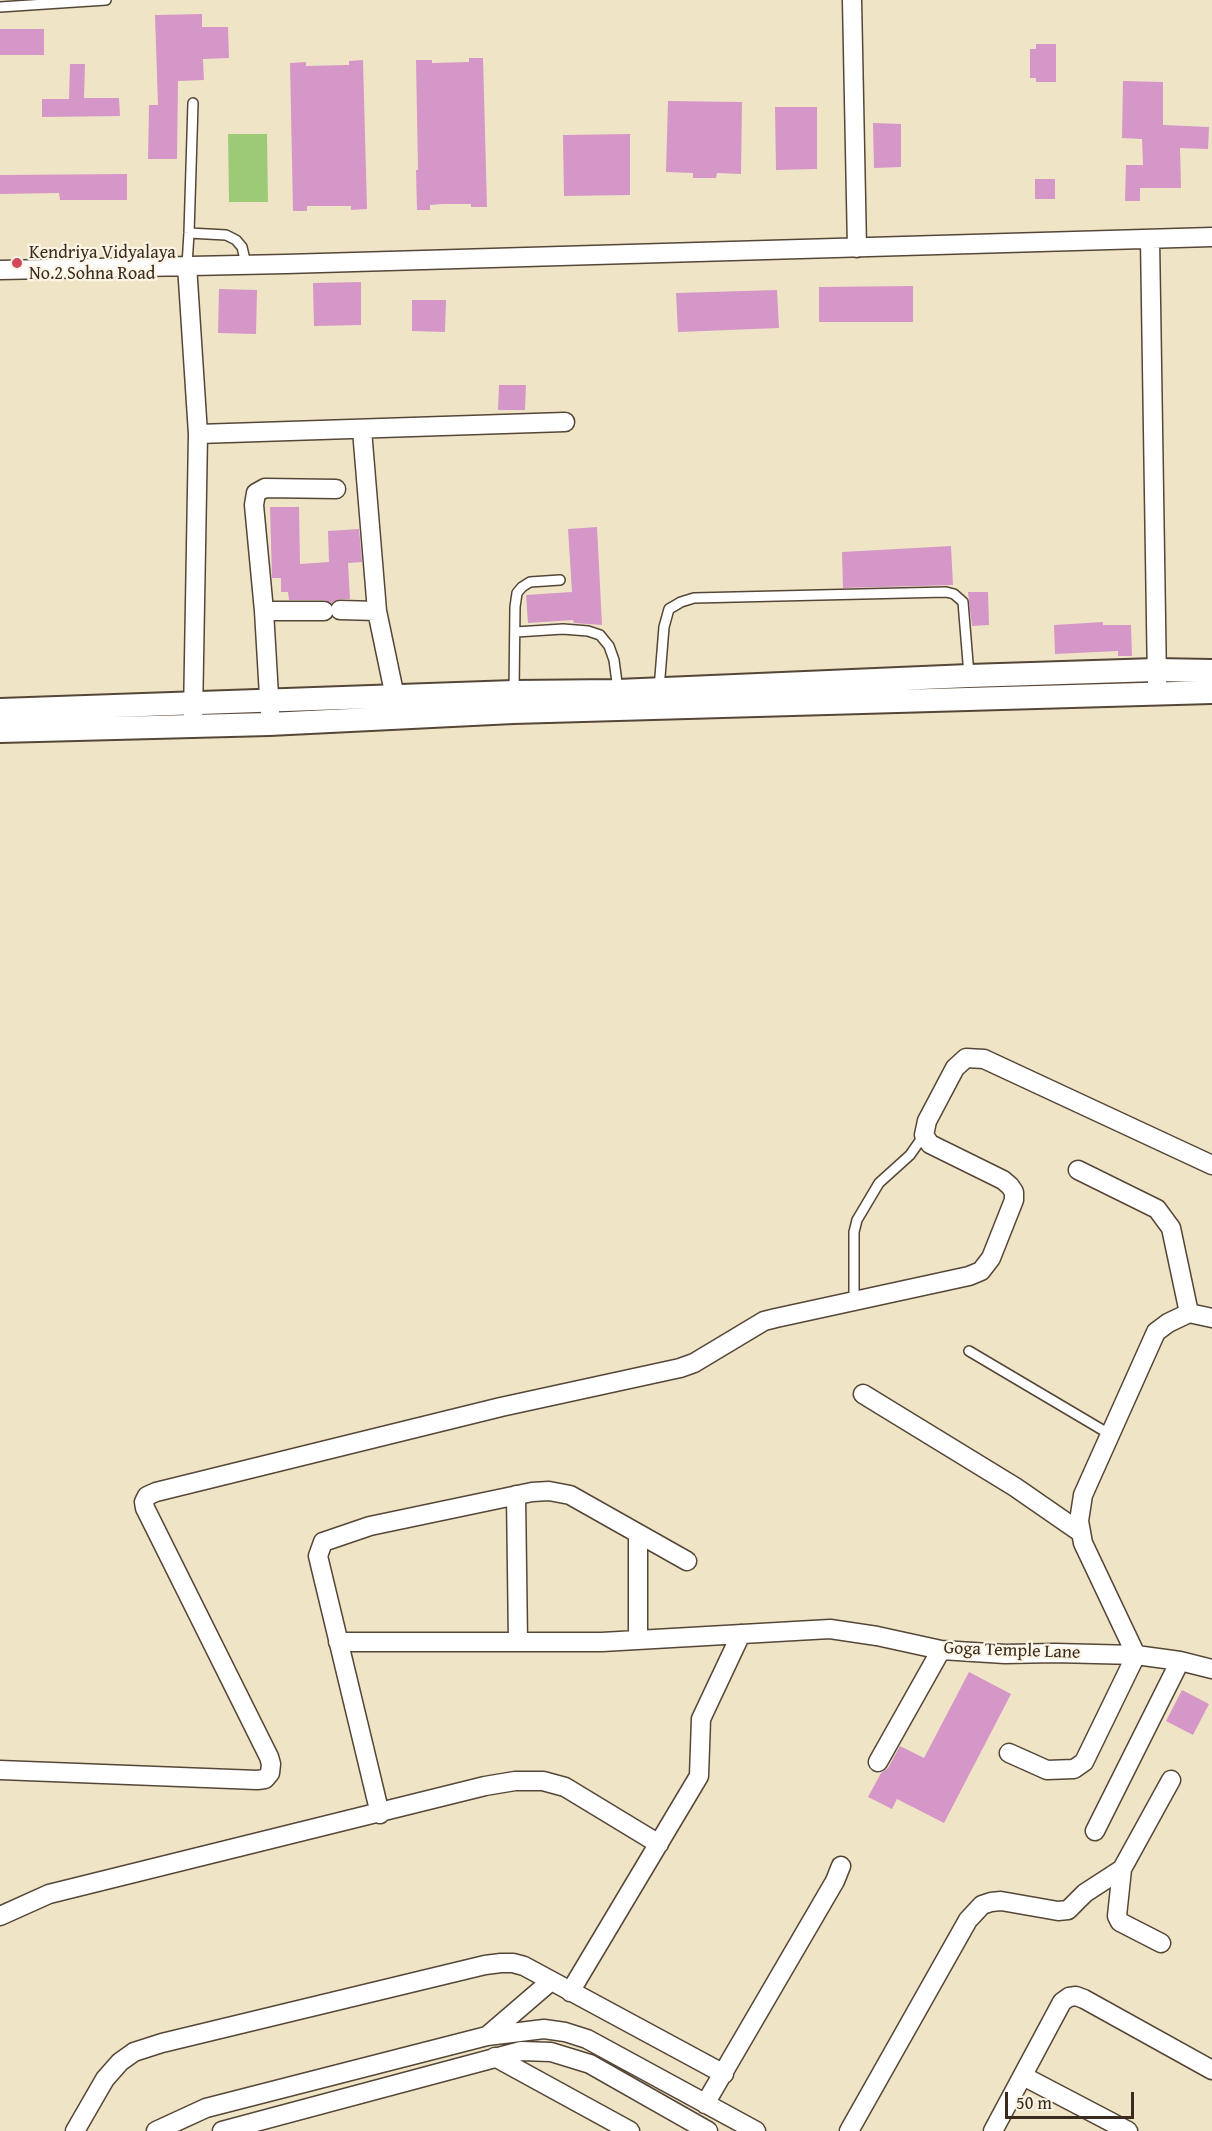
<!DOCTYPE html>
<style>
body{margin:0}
#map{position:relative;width:1212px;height:2131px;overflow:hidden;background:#efe5c6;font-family:"Gentium Book Plus",serif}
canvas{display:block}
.scale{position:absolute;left:1005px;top:2092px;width:129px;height:27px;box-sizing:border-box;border:3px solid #3b2a1e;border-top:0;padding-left:8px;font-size:18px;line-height:21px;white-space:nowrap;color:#3b2a1e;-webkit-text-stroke:4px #fcf5e5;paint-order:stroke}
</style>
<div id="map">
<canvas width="1212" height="2131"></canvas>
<div class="scale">50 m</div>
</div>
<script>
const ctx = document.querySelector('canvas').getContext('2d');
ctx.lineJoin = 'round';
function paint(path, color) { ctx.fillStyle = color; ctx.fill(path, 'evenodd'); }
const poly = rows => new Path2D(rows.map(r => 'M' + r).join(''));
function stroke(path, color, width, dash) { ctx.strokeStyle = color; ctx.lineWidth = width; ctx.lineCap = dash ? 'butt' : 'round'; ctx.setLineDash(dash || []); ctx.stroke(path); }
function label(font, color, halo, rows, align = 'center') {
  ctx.font = font + ' "Gentium Book Plus",serif'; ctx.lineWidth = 4.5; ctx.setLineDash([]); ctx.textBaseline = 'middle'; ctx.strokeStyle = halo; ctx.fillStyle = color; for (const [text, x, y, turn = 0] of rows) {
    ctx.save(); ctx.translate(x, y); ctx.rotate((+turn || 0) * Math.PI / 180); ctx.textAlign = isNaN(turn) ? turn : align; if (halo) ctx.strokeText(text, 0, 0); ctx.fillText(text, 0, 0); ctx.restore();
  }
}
paint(poly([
 [228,134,267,134,268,202,229,202]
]), '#9dca77');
paint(poly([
 [202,14,202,27,228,27,229,58,203,59,204,80,178,81,177,159,148,159,149,105,158,105,155,15],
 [0,29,44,29,44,55,0,55],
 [1036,44,1056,44,1056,82,1036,82,1036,78,1030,78,1030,49,1036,49],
 [469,58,483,58,487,207,471,207,471,204,443,204,430,205,430,210,417,210,416,170,418,170,416,60,432,60,432,63,469,62],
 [363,60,367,209,351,210,351,206,307,206,307,211,293,211,290,63,306,62,306,66,349,65,349,61],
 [70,64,85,64,84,98,119,98,120,116,42,117,42,99,69,99],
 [1123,81,1163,82,1163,125,1209,127,1208,149,1180,148,1181,188,1140,188,1140,201,1125,201,1126,165,1143,165,1142,139,1122,138],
 [668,101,742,102,741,174,717,173,716,178,693,178,693,173,666,172],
 [775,107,817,107,817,169,776,170],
 [873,123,901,124,901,167,874,168],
 [630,134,630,195,564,196,563,135],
 [127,174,127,200,60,200,59,193,0,194,0,175],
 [1035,179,1055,179,1055,199,1035,199],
 [361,282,361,325,314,326,313,283],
 [913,286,913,322,819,322,819,287],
 [219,289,257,290,256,334,218,333],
 [777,290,779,328,678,332,676,293],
 [412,300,446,300,445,332,412,331],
 [499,385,526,385,525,410,498,410],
 [270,507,299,507,300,564,329,562,328,531,359,529,362,562,348,563,350,599,340,599,331,603,324,600,289,600,288,592,281,592,281,578,272,578],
 [597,527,602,625,574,623,573,620,528,623,526,595,572,592,568,529],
 [951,546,953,585,843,588,842,552],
 [968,592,988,592,989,625,972,626],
 [1103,622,1103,625,1131,625,1132,656,1118,656,1118,651,1055,654,1054,625],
 [969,1672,1011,1694,944,1823,897,1799,892,1809,868,1797,881,1773,888,1768,900,1746,924,1758],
 [1182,1690,1209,1704,1193,1735,1166,1721]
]), '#d596c8');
const service = poly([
 [0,7,106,0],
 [189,233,226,235,236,240,242,247,246,264],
 [187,265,189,233,193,103],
 [516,632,563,629,588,631,600,635,609,646,614,660,618,690],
 [659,689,664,627,669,609,681,602,694,598,946,592,954,594,963,602,969,675],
 [514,691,515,607,517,593,522,587,530,582,560,580],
 [854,1301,854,1232,857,1220,879,1183,910,1155,924,1135],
 [969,1351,1111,1435]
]);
const minor = poly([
 [852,0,857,248],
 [1150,239,1157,682],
 [187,265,198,434,193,716],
 [0,270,286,264,1212,237],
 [362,430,377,611,395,697],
 [198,434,565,422],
 [340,610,377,611],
 [264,611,324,611],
 [270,713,264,611,254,505,256,493,265,488,336,489],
 [1078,1170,1157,1209,1171,1228,1189,1313],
 [863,1394,1015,1487,1080,1532],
 [516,1495,518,1642],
 [638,1534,638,1640],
 [338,1642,602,1642,830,1629,877,1636,941,1650,1005,1654,1055,1653,1136,1655,1180,1661,1212,1669],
 [1009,1753,1047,1770,1074,1769,1084,1762,1136,1655,1083,1543,1079,1521,1083,1495,1156,1332,1168,1323,1189,1313,1212,1318],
 [878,1762,941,1650],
 [0,1770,257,1780,265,1779,270,1773,271,1764,269,1757,145,1508,144,1502,147,1496,156,1492,501,1407,680,1368,694,1363,764,1321,776,1318,969,1276,981,1271,991,1258,1014,1200,1014,1192,1010,1186,1003,1180,930,1144,924,1135,927,1121,955,1068,966,1058,984,1059,1212,1165],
 [380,1814,318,1556,323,1542,370,1526,532,1492,549,1491,570,1495,687,1561],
 [1095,1831,1180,1661],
 [1122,1869,1117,1916,1120,1922,1161,1943],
 [0,1916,49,1894,485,1786,515,1781,543,1781,565,1787,659,1844],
 [570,1992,699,1776,701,1719,741,1634],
 [487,2036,551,1981],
 [495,2057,630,2131],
 [1023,2076,1128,2131],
 [705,2104,835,1881,841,1866],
 [75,2131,105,2079,120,2062,134,2052,162,2043,485,1965,501,1963,513,1963,524,1966,724,2074],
 [156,2131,206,2108,487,2036,544,2029,565,2032,587,2039,756,2131],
 [222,2131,521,2051,551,2052,590,2064,708,2131],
 [849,2131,968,1920,982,1905,991,1902,1001,1901,1058,1911,1068,1910,1085,1893,1122,1869,1171,1780],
 [993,2131,1062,2002,1069,1997,1076,1996,1084,1999,1212,2070]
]);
const tertiary = poly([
 [0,710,514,692,618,691,969,676,1156,670,1212,671],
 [0,731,269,724,513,712,1212,692]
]);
stroke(service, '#564637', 12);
stroke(minor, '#564637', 21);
stroke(tertiary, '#564637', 26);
stroke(service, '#fff', 9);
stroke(minor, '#fff', 18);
stroke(tertiary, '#fff', 22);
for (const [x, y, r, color] of [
 [17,263,6,"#d1495b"]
]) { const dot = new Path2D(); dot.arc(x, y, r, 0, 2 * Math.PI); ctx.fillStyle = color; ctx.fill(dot); stroke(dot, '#fcf5e5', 2); }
label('18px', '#3b2a1e', '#fcf5e5', [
 ["Kendriya Vidyalaya",29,253],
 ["No.2 Sohna Road",29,274]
], 'left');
label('18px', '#3b2a1e', '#fcf5e5', [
 ["Goga Temple Lane",1012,1651,2]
]);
</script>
